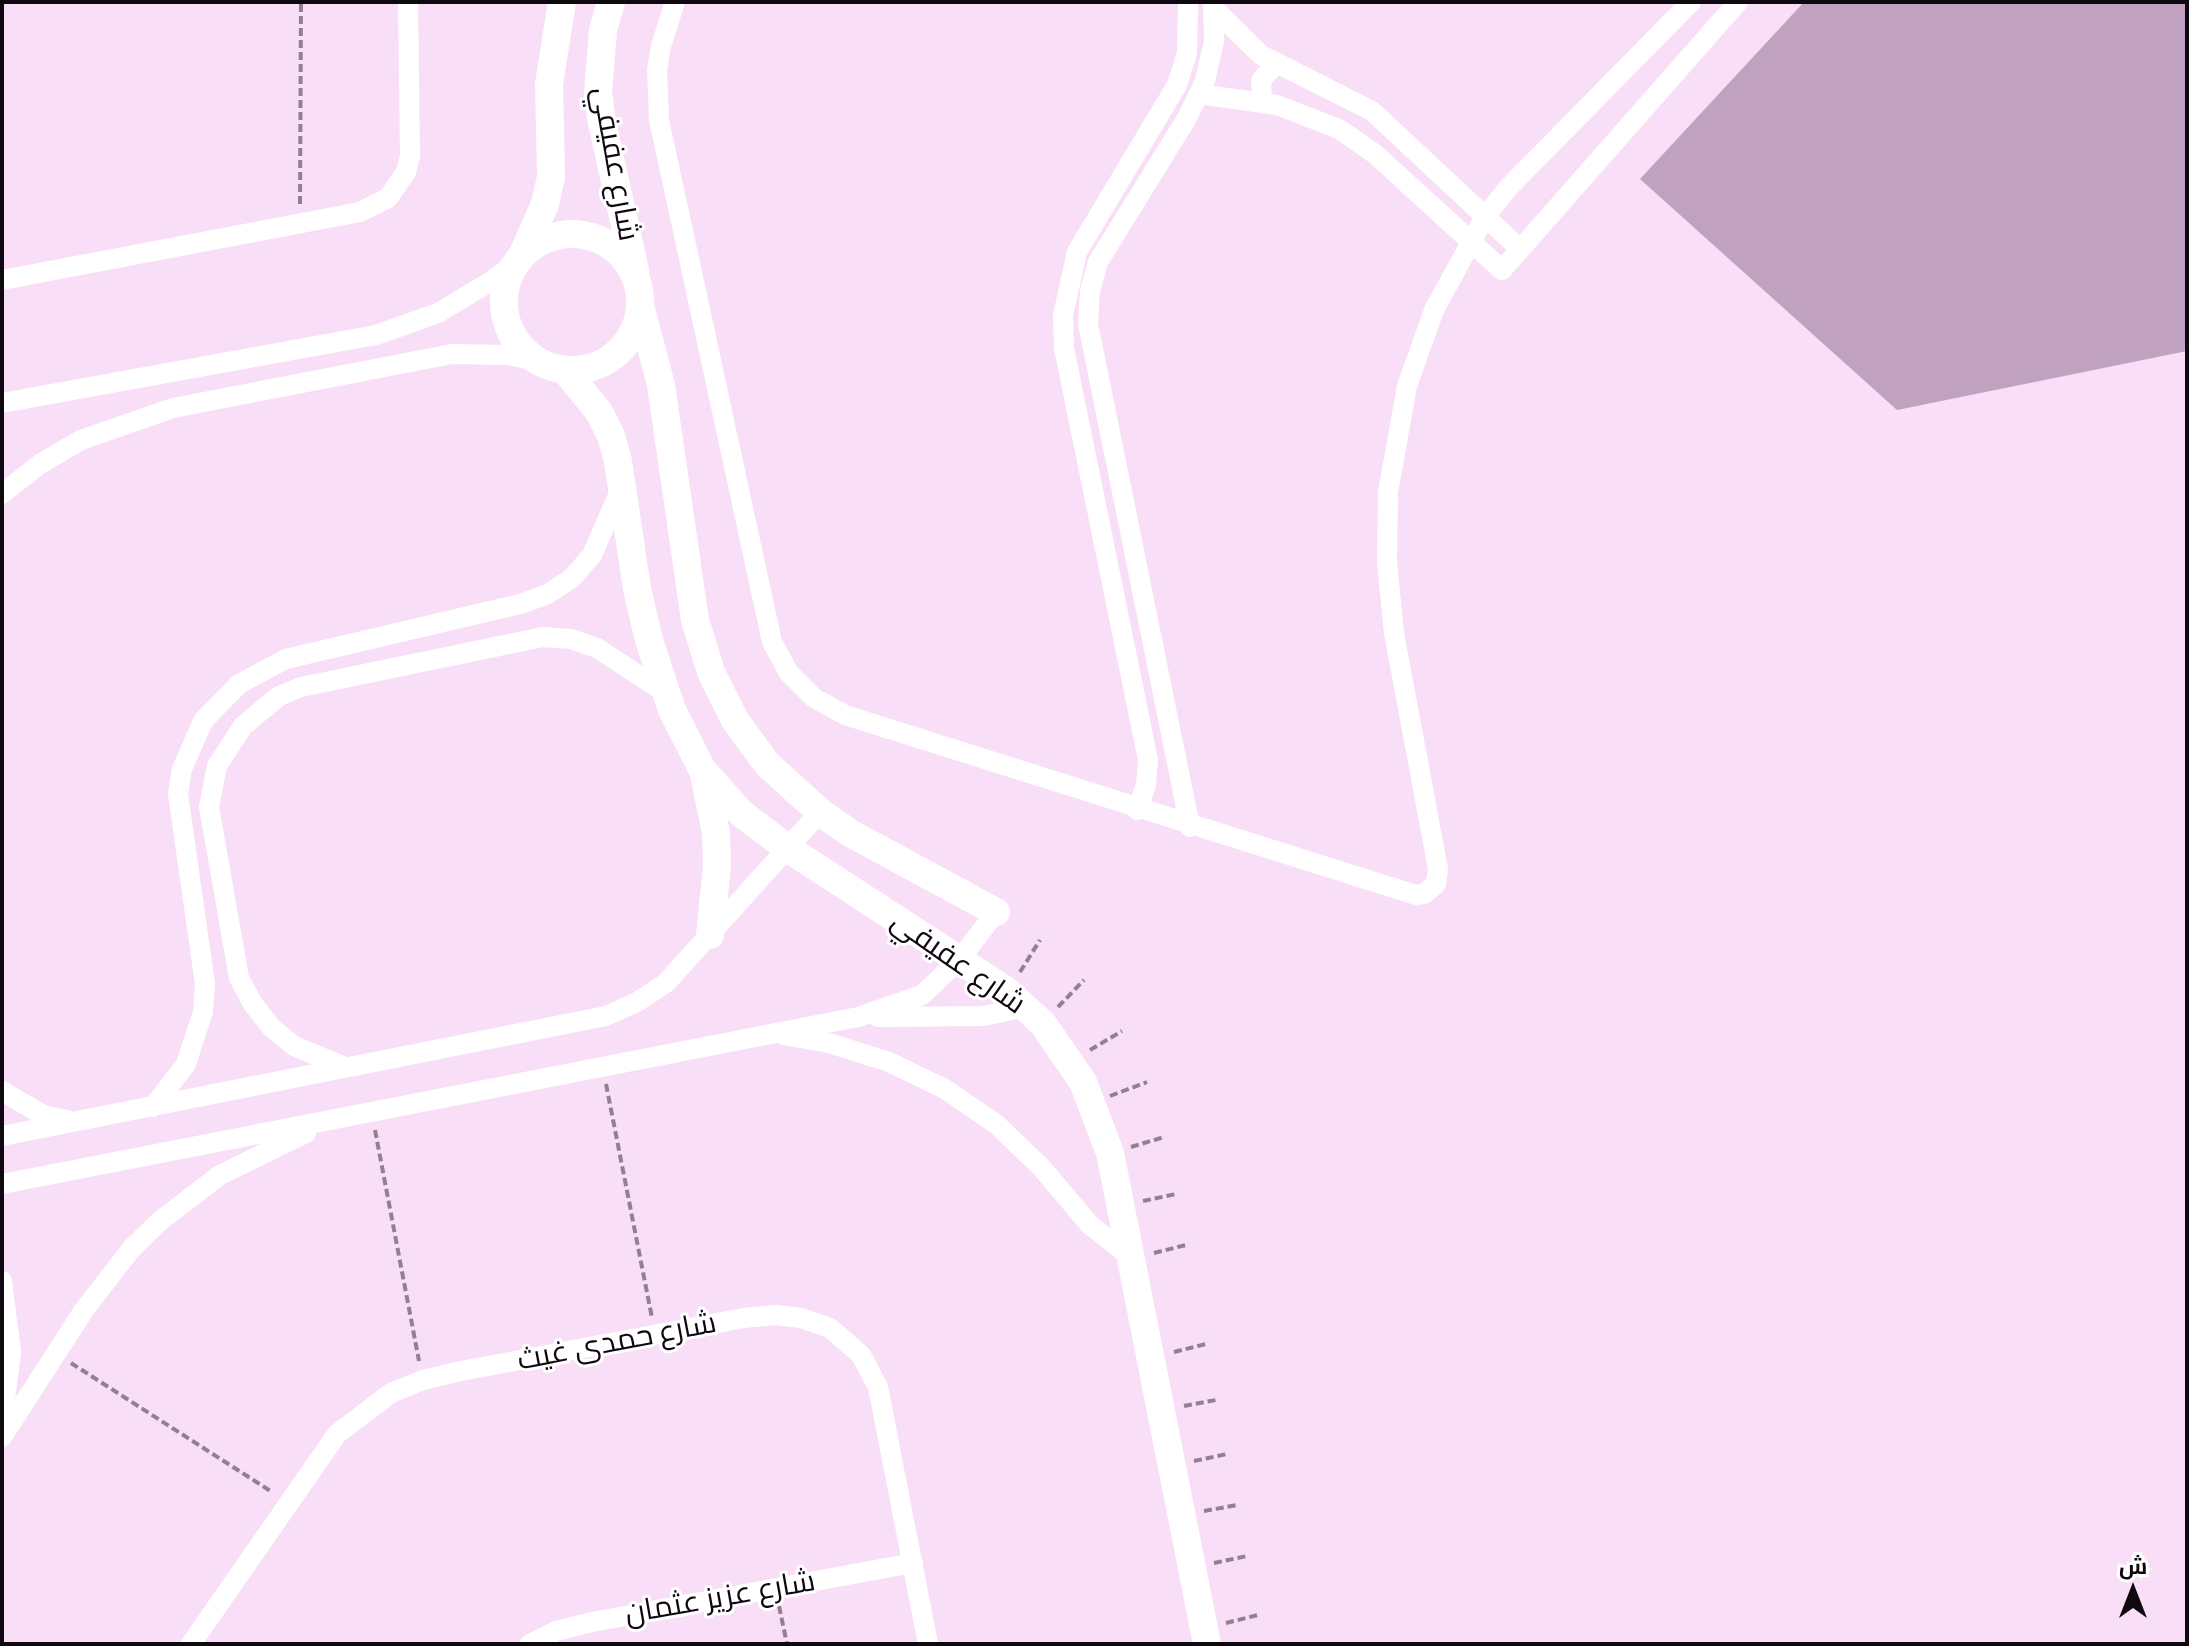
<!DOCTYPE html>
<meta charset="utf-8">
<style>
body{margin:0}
#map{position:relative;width:2189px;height:1646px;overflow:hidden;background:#f8def7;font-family:"PT Sans Narrow",Cairo,sans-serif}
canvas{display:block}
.frame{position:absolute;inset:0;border:4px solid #100810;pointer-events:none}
.north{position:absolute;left:2093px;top:1550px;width:80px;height:80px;-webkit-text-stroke:6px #fff;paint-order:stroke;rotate:0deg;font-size:22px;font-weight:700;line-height:32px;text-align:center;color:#100810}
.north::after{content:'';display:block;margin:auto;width:28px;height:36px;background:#100810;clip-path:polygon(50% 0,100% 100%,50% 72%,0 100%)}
</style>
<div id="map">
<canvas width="2189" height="1646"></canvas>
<div class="frame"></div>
<div class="north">ش</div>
</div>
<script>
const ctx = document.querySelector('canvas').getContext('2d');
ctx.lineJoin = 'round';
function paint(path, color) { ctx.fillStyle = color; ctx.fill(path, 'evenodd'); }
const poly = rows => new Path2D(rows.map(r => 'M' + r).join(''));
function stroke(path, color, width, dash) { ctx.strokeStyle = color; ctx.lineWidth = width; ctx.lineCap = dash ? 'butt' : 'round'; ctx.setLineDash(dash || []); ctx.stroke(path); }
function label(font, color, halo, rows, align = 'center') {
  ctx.font = font + ' "PT Sans Narrow",Cairo,sans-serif'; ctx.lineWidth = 6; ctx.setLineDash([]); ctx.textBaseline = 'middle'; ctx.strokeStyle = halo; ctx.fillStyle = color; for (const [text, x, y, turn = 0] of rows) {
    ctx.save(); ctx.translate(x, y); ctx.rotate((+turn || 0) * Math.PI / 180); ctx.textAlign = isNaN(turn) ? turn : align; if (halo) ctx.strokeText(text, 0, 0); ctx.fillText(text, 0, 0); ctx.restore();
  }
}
paint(poly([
 [1804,2,2187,2,2187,351,1897,410,1640,179]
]), '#c0a2c0');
stroke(poly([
 [300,204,301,2],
 [1020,972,1040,940],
 [1058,1007,1084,980],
 [1090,1050,1122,1031],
 [606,1084,652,1318],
 [1110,1096,1147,1082],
 [375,1130,419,1361],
 [1131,1147,1164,1137],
 [1143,1201,1176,1194],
 [1154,1253,1186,1245],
 [1174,1352,1206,1344],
 [71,1363,272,1492],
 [1184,1406,1216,1400],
 [1194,1461,1227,1454],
 [1204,1511,1237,1505],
 [1214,1563,1247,1556],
 [779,1606,787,1644],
 [1226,1623,1258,1615]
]), '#928091', 4, [8, 4]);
stroke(poly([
 [675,2,661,46,657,70,659,120,772,642,789,673,814,698,845,715,1416,895,1424,894,1436,884,1438,869,1394,633,1387,563,1388,492,1407,386,1434,310,1485,217,1508,188,1691,2],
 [1213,8,1261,55,1372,111,1520,249],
 [1199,94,1277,105,1339,129,1375,154,1502,270,1738,2],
 [1262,101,1261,80,1276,64],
 [2,280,360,212,388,198,406,172,410,156,408,2],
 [2,403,376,335,438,313,493,280,519,260],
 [2,494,40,464,81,440,173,408,452,354,508,355,536,361],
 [1137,810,1146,785,1148,760,1064,348,1063,315,1077,252,1177,85,1187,53,1188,2],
 [1190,827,1088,324,1090,291,1098,262,1187,118,1205,81,1214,41,1213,2],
 [878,1017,984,1016,1025,1007],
 [783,1035,829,1043,889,1062,945,1089,996,1124,1041,1167,1090,1225,1132,1258],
 [345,1067,294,1046,271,1027,253,1004,239,978,209,807,217,766,243,726,279,696,301,687,543,637,571,639,597,648,664,692],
 [2,1091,43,1115,67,1120],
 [153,1107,186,1064,203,1012,205,984,178,794,182,769,203,721,239,684,286,659,520,604,548,594,572,578,592,555,620,491],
 [2,1136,606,1016,637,1002,666,983,820,812],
 [2,1184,858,1017,922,995,960,959,996,912],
 [2,1281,11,1352,2,1423],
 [2,1437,84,1310,132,1248,160,1221,220,1175,306,1133],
 [191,1644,337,1434,391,1393,423,1380,461,1371,744,1318,776,1315,801,1318,830,1328,861,1355,878,1387,928,1644],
 [530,1644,556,1631,592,1622,913,1563]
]), '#fff', 20);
stroke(poly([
 [611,2,603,30,598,92,602,123,635,270],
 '504 302a68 68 0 1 1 136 0a68 68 0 1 1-136 0Z',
 [523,254,545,204,551,177,549,84,562,2],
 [641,309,661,385,695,620,711,672,735,720,767,764,820,812,850,833,996,912],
 [565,370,599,412,611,436,618,461,637,589,649,640,672,710,702,769,741,813,787,848,1007,991,1043,1024,1083,1082,1110,1153,1207,1644],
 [704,774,716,833,717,866,710,935]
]), '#fff', 28);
label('30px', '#100810', '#fff', [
 ["شارع عفيفي",615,164,80],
 ["شارع عفيفي",958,963,35],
 ["شارع حمدى غيث",617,1342,-11],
 ["شارع عزيز عثمان",720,1598,-10]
]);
</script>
